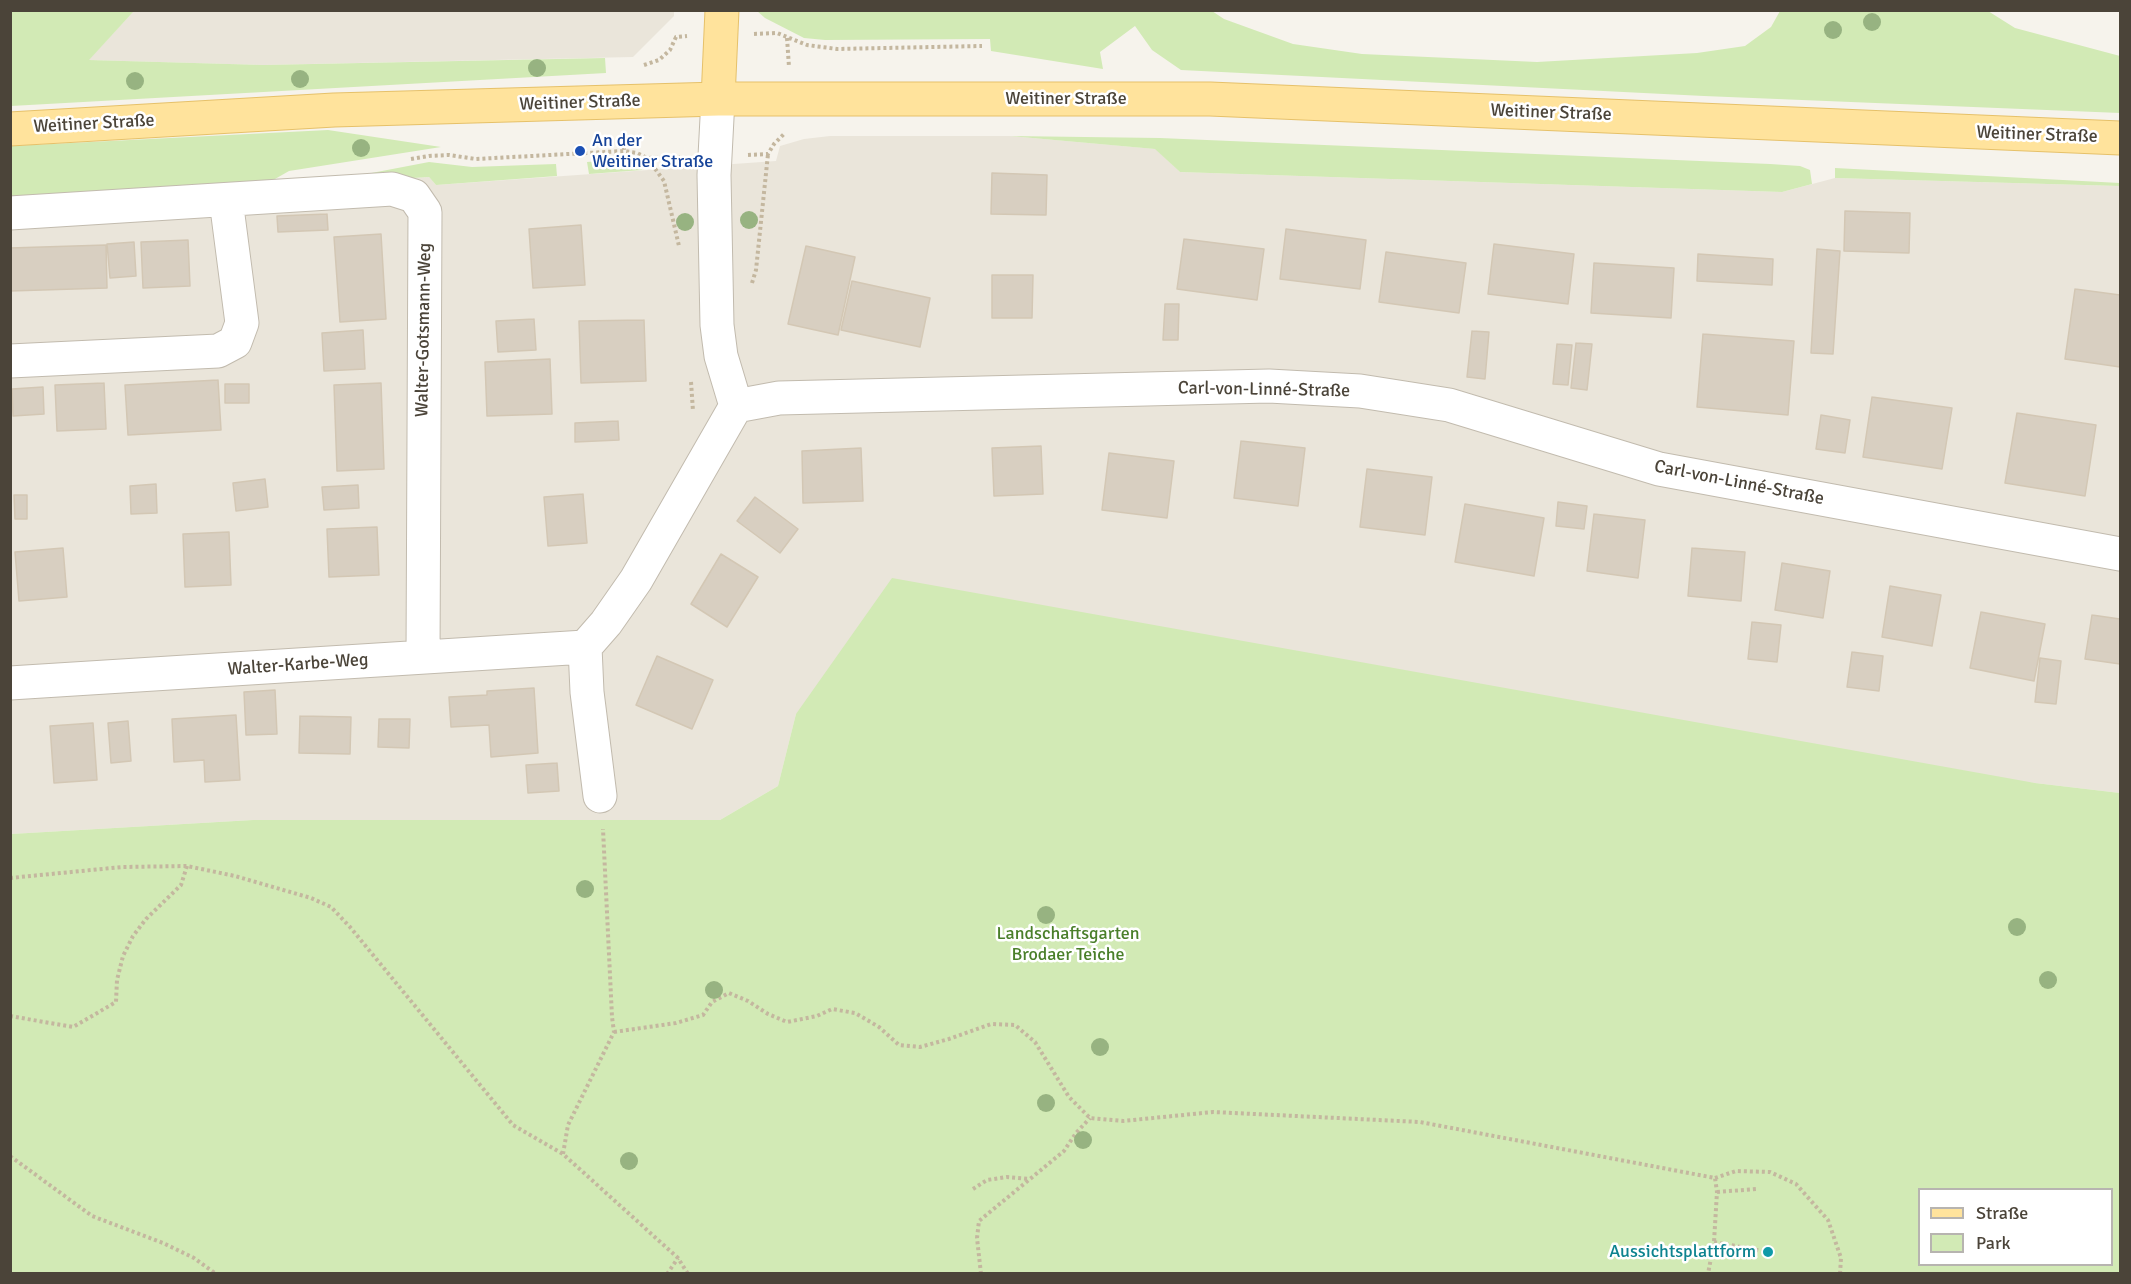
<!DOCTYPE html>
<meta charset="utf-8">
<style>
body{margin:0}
#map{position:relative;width:2131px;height:1284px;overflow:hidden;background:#f6f3ec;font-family:Signika,sans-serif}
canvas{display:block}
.frame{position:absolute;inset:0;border:12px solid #4b4439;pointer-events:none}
.legend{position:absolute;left:1918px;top:1188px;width:195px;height:78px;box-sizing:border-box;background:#fff;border:2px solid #b7b4b0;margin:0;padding:8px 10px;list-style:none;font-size:18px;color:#4b4439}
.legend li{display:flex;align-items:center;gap:12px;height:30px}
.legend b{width:30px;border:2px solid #b7b4b0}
</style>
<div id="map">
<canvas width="2131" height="1284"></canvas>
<div class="frame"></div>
<ul class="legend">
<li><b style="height:8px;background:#ffe39c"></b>Straße</li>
<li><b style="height:16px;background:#d2eab5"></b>Park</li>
</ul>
</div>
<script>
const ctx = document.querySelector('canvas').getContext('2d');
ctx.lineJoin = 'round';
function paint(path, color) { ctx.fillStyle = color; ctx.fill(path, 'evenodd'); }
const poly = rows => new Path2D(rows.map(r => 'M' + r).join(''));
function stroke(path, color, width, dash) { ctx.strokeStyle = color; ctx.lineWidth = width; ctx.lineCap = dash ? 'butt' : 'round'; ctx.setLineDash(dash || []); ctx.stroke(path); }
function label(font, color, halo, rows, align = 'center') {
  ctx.font = font + ' Signika,sans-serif'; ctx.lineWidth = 5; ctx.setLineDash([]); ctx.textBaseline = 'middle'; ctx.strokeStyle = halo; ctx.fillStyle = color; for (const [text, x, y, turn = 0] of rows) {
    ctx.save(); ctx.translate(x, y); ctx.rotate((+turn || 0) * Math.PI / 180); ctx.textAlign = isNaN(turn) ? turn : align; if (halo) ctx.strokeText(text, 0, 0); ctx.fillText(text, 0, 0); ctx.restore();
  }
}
paint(poly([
 [134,11,674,11,674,16,633,57,264,65,88,60],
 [830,136,1010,136,1156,149,1180,172,1782,192,1835,178,2120,186,2120,793,2035,783,796,714,778,786,720,820,253,820,11,834,11,202,429,177,436,185,776,161,780,146,804,139]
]), '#eae5da');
paint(poly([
 [11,10,134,11,89,60,264,65,605,58,606,73,11,106],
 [757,11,1212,11,1224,19,1293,44,1362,54,1537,62,1697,53,1745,46,1771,27,1780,11,1988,11,2015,28,2120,56,2120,113,1704,96,1181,70,1152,50,1135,26,1100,52,1103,69,991,51,990,39,825,40,804,38,765,18],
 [328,130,441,147,289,171,261,187,11,202,11,146],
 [1010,136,1160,138,1770,164,1800,166,1810,170,1812,184,1782,192,1180,172,1155,149],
 [625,159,636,162,642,170,589,174,587,162],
 [429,162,472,167,556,164,557,176,436,185,429,177,314,184],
 [1835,168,2120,183,2120,186,1835,178],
 [892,578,2035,783,2120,793,2120,1273,11,1273,11,834,253,820,720,820,778,786,796,714],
 [1920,1190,2112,1190,2112,1264,1920,1264]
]), '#d2eab5');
const building = poly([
 [992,173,1047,175,1046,215,991,214,992,173],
 [1845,211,1910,213,1909,253,1844,251,1845,211],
 [327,214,328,230,278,232,277,216,327,214],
 [581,225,585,285,533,288,529,229,581,225],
 [1286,229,1366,240,1360,289,1280,279,1286,229],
 [381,234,386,319,340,322,334,237,381,234],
 [1184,239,1264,249,1257,300,1177,289,1184,239],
 [188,240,190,286,143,288,141,242,188,240],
 [134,242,136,276,110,278,107,244,134,242],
 [1494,244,1574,254,1568,304,1488,294,1494,244],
 [106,245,107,288,10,291,10,248,106,245],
 [806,246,855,257,838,335,788,324,806,246],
 [1817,249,1840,251,1833,354,1811,353,1817,249],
 [1386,252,1466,263,1459,313,1379,302,1386,252],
 [1698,254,1773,259,1772,285,1697,281,1698,254],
 [1594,263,1674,268,1671,318,1591,313,1594,263],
 [992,275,1033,275,1032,318,992,318,992,275],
 [852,281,930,298,920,347,841,330,852,281],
 [2075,289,2120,295,2120,367,2065,359,2075,289],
 [1165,304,1179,304,1178,340,1163,340,1165,304],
 [534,319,536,350,498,352,496,321,534,319],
 [644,320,646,381,581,383,579,321,644,320],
 [363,330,365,369,324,371,322,333,363,330],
 [1472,331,1489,332,1485,379,1467,377,1472,331],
 [1703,334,1794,341,1788,415,1697,407,1703,334],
 [1576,343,1592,344,1587,390,1571,388,1576,343],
 [1557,344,1572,345,1568,385,1553,384,1557,344],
 [550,359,552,414,487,416,485,362,550,359],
 [218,380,221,430,128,435,125,385,218,380],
 [104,383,106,429,57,431,55,385,104,383],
 [381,383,384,469,337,471,334,385,381,383],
 [225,384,249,384,249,403,225,403,225,384],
 [43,387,44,414,13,416,12,389,43,387],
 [1872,397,1952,408,1942,469,1863,457,1872,397],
 [2017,413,2096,425,2085,496,2005,483,2017,413],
 [1821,415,1850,420,1845,453,1816,449,1821,415],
 [618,421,619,440,575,442,575,423,618,421],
 [1241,441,1305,448,1298,506,1234,498,1241,441],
 [1041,446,1043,494,994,496,992,448,1041,446],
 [861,448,863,501,803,503,802,451,861,448],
 [1109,453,1174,461,1167,518,1102,510,1109,453],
 [1367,469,1432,477,1425,535,1360,527,1367,469],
 [265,479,268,507,236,511,233,483,265,479],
 [156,484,157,513,131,514,130,486,156,484],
 [358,485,359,508,324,510,322,487,358,485],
 [583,494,587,543,548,546,544,497,583,494],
 [14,495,27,495,27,519,15,519,14,495],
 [755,497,798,529,780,553,737,521,755,497],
 [1558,502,1587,506,1584,529,1556,526,1558,502],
 [1465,504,1544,518,1534,576,1455,562,1465,504],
 [1594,514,1645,520,1638,578,1587,571,1594,514],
 [377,527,379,575,329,577,327,529,377,527],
 [229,532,231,585,185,587,183,534,229,532],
 [63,548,67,597,19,601,15,552,63,548],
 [1692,548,1745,552,1741,601,1688,596,1692,548],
 [721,554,758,577,727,627,691,604,721,554],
 [1782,563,1830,571,1823,618,1775,610,1782,563],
 [1890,586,1941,595,1932,646,1882,637,1890,586],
 [1981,612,2045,624,2034,681,1970,668,1981,612],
 [2092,615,2120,619,2120,664,2085,659,2092,615],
 [1752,622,1781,625,1777,662,1748,659,1752,622],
 [1852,652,1883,656,1879,691,1847,687,1852,652],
 [657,656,713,680,692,729,636,705,657,656],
 [2040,658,2061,661,2056,704,2035,702,2040,658],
 [534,688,538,753,491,757,489,725,451,727,449,697,487,695,487,691,534,688],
 [275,690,277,734,246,735,244,692,275,690],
 [236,715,240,780,205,782,204,760,174,762,172,719,236,715],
 [300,716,351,717,350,754,299,753,300,716],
 [379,719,410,719,409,748,378,747,379,719],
 [128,721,131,761,111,763,108,723,128,721],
 [93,723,97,780,54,783,50,726,93,723],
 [557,763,559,791,528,793,526,765,557,763]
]);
paint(building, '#d8cfc1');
stroke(building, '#d3c7b4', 1.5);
const minor = poly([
 [718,99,714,175,717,325,721,356,736,406],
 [10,213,392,189,414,196,425,212,423,656],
 [10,361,218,351,235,342,242,323,226,200],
 [736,406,779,398,1269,386,1360,391,1449,405,1659,469,2120,554],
 [585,647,587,692,600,796],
 [10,683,585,647,606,623,636,580,736,406]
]);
const major = poly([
 [718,99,722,10],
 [10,129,334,110,718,99,1210,99,2120,138]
]);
stroke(minor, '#c2bbae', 35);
stroke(major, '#e6c16a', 35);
stroke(poly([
 [754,34,777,33,807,45,837,49,982,46],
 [787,38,789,67],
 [644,65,659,60,670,50,676,37,687,36],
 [623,135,624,151],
 [748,155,768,154,774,144,784,134],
 [411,159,429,156,449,155,476,159,624,151,637,153,647,158,680,157],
 [648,159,664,181,679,246],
 [752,283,756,270,768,154],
 [691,382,693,411],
 [10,878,122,867,187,866,235,876,311,898,331,907,350,927,513,1125,563,1154,678,1258,688,1274],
 [10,1016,73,1027,116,1002,117,980,123,956,133,936,146,919,181,885,187,866],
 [614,1032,676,1023,703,1015,712,1002,729,993,748,1001,768,1014,787,1022,817,1016,832,1009,855,1013,879,1027,899,1045,920,1047,949,1039,991,1024,1015,1025,1035,1042,1069,1097,1090,1118,1123,1121,1213,1112,1420,1122,1715,1178,1717,1192,1714,1242,1708,1274],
 [563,1154,568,1125,614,1032,612,1017,603,829],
 [10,1156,92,1216,163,1243,194,1258,216,1274],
 [1715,1178,1736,1171,1770,1172,1796,1184,1828,1220,1841,1258,1840,1274],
 [973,1189,987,1180,1007,1177,1029,1179],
 [1717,1192,1756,1189],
 [1714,1242,1768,1252],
 [667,1274,678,1258],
 [981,1274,977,1238,979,1221,1064,1151,1076,1133,1090,1118]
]), '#c4b79f', 4, [3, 3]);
stroke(minor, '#fff', 33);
stroke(major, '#ffe39c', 33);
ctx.fillStyle = '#97b381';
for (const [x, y] of [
 [1872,22],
 [1833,30],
 [537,68],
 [300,79],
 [135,81],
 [361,148],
 [749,220],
 [685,222],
 [585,889],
 [1046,915],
 [2017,927],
 [2048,980],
 [714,990],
 [1100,1047],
 [1046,1103],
 [1083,1140],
 [629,1161]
]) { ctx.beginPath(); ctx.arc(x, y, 9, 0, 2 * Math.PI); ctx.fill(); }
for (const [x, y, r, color] of [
 [580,151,6,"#1a4fb4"],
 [1768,1252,6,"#0f9aa8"]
]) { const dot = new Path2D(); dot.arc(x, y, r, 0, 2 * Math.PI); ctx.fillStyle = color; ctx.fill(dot); stroke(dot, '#fff', 2); }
label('18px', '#4b4439', '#fff', [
 ["Weitiner Straße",1066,99],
 ["Weitiner Straße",580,103,-2],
 ["Weitiner Straße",1551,113,2],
 ["Weitiner Straße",94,124,-3],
 ["Weitiner Straße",2037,135,2],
 ["Walter-Gotsmann-Weg",424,330,-89],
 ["Carl-von-Linné-Straße",1264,390,1],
 ["Carl-von-Linné-Straße",1739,483,11],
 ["Walter-Karbe-Weg",298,665,-4]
]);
label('18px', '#164399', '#fff', [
 ["An der",592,141],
 ["Weitiner Straße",592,162]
], 'left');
label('18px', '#4a7f2a', '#fff', [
 ["Landschaftsgarten",1068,934],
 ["Brodaer Teiche",1068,955]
]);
label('18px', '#0d838f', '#fff', [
 ["Aussichtsplattform",1756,1252]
], 'right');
</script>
